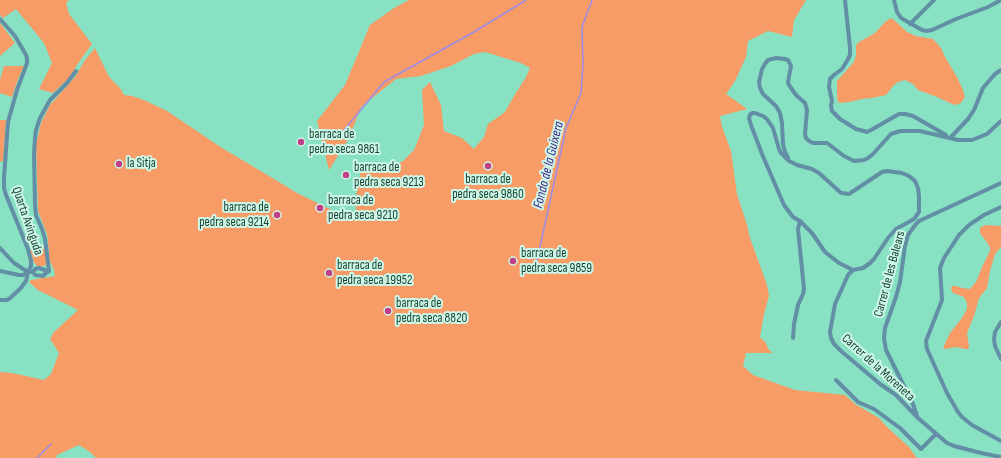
<!DOCTYPE html>
<style>
body{margin:0}
canvas{display:block;background:#87e1c2}
</style>
<canvas width="1001" height="458"></canvas>
<script>
const ctx = document.querySelector('canvas').getContext('2d');
ctx.lineJoin = 'round';
function paint(path, color) { ctx.fillStyle = color; ctx.fill(path, 'evenodd'); }
const poly = rows => new Path2D(rows.map(r => 'M' + r).join(''));
function stroke(path, color, width, dash) { ctx.strokeStyle = color; ctx.lineWidth = width; ctx.lineCap = dash ? 'butt' : 'round'; ctx.setLineDash(dash || []); ctx.stroke(path); }
function label(font, color, halo, rows, align = 'center') {
  ctx.font = font + ' "Sofia Sans Condensed",sans-serif'; ctx.lineWidth = 4; ctx.setLineDash([]); ctx.textBaseline = 'middle'; ctx.strokeStyle = halo; ctx.fillStyle = color; for (const [text, x, y, turn = 0] of rows) {
    ctx.save(); ctx.translate(x, y); ctx.rotate((+turn || 0) * Math.PI / 180); ctx.textAlign = isNaN(turn) ? turn : align; if (halo) ctx.strokeText(text, 0, 0); ctx.fillText(text, 0, 0); ctx.restore();
  }
}
paint(poly([
 [0,0,69,0,66,3,69,14,92,44,77,65,73,72,69,78,53,93,39,89,52,63,44,43,16,9,3,18,0,15],
 [409,0,806,0,794,20,792,37,768,31,748,41,746,57,735,81,726,94,747,109,720,116,722,127,731,151,737,194,747,225,750,238,767,285,769,296,764,314,760,337,766,343,768,349,773,353,746,353,743,366,753,375,795,390,845,395,855,404,879,418,887,427,909,447,917,458,96,458,90,452,79,445,57,455,56,458,0,458,0,372,12,373,44,380,51,374,59,353,50,339,54,332,78,310,38,290,29,282,31,280,55,276,54,270,49,259,49,251,47,234,38,211,36,144,39,132,41,123,50,105,75,77,85,60,95,48,109,77,120,88,124,95,132,96,144,100,167,111,222,148,279,182,295,192,342,215,357,218,355,201,361,170,402,162,414,150,424,125,422,90,430,82,441,105,444,131,462,138,474,149,484,137,488,124,505,112,514,96,526,77,530,68,521,63,485,52,474,54,451,66,421,76,396,79,361,107,349,138,329,170,317,121,345,85,370,25,394,8],
 [891,18,895,21,907,32,916,36,933,39,941,48,945,57,957,77,963,90,965,97,961,103,955,105,950,103,937,97,918,90,913,84,905,80,898,82,894,85,886,95,872,98,862,99,849,102,841,103,838,102,837,97,837,81,854,62,856,55,856,45,859,42,875,33,885,22],
 [0,23,15,43,0,56],
 [4,66,24,66,18,79,12,97,0,93,0,80],
 [0,120,6,120,3,161,0,162],
 [986,225,1001,226,1001,247,995,254,993,261,990,271,987,288,979,298,974,316,967,333,969,347,968,349,965,349,957,347,945,349,943,348,950,333,962,318,967,309,967,303,964,297,953,293,951,289,952,286,956,286,962,288,970,289,976,282,983,265,990,251,990,248,988,244,980,233,980,228,981,227],
 [45,249,47,261,46,265,39,267,36,265,34,262,30,250]
]), '#f79c66');
stroke(poly([
 [344,130,384,82,474,32,526,0],
 [536,265,566,128,581,93,583,64,582,27,592,0],
 [37,458,51,444]
]), '#9c8ce8', 1.5);
stroke(poly([
 [845,0,850,48,850,55,847,61,842,69,834,75,830,79,829,87,832,101,831,106,832,111,840,119,856,129,864,131,867,132,871,130,899,114,905,114,913,116,946,135],
 [894,0,897,12,901,18,922,30,926,31,932,30,956,19,988,7,1001,0],
 [0,19,15,36,26,55,27,58,27,63,17,90,8,122,4,178,4,188,6,195,28,249,31,261,31,266,28,272,26,281,20,289,9,299,6,300,0,300],
 [910,24,934,0],
 [950,138,968,119,974,110,983,88,995,74,1001,70],
 [788,158,785,152,783,144,782,123,780,113,776,106,763,94,760,88,759,82,762,69,765,64,768,60,776,58,785,59,788,60,791,66,788,82,789,85,796,95,805,103,807,110,805,134,806,138,809,141,813,143,827,143,831,146,844,156,854,161,864,160,868,158,873,154,891,134,900,131,920,131,958,140,972,140,987,134,1001,121],
 [1001,207,984,215,969,225,959,235,944,258,940,268,942,300,926,341,927,349,947,393,958,412,962,417,972,425,1001,441],
 [0,248,14,263,28,272,33,272,35,275,43,276,46,273,49,271,45,239,42,229,36,215,35,205,34,154,35,138,36,130,40,118,50,100,67,83,76,71],
 [853,270,839,263,825,252,812,233,800,221,793,217,784,205,762,154,751,125,749,118,750,115,752,113,755,113,763,116,767,119,773,128,779,149,781,153,789,161,797,165,812,169,819,173,840,192,842,193,849,194,882,172,887,171,902,173,909,176,915,181,918,188,919,196,919,212,914,219,896,229,888,238,874,259,870,263,863,268,853,270,848,275,835,304,830,332,831,338,834,344,841,351,880,384,896,395,918,418,947,443,954,446,981,453,1001,457],
 [0,271,19,275,23,275,28,272],
 [33,272,35,269,39,268,45,270,46,273],
 [1001,322,995,332,994,339,995,346,1001,359],
 [793,338,794,324,798,305,803,294,804,289,798,229,800,221],
 [836,380,858,402,874,409,900,428,921,449,936,434],
 [917,416,913,404,886,350,884,338,885,328,896,297,900,282,905,246,908,235,916,224,919,221,1001,183]
]), '#628fa5', 4);
for (const [x, y, r, color] of [
 [301,142,4,"#c13f86"],
 [119,164,4,"#c13f86"],
 [488,166,4,"#c13f86"],
 [346,175,4,"#c13f86"],
 [320,208,4,"#c13f86"],
 [277,215,4,"#c13f86"],
 [513,261,4,"#c13f86"],
 [329,273,4,"#c13f86"],
 [388,311,4,"#c13f86"]
]) { const dot = new Path2D(); dot.arc(x, y, r, 0, 2 * Math.PI); ctx.fillStyle = color; ctx.fill(dot); stroke(dot, '#cdf8e8', 1.5); }
label('13px', '#1b4135', '#cdf8e8', [
 ["barraca de",309,135],
 ["pedra seca 9861",309,150],
 ["la Sitja",127,164],
 ["barraca de",354,168],
 ["pedra seca 9213",354,183],
 ["barraca de",488,180,"center"],
 ["pedra seca 9860",488,195,"center"],
 ["barraca de",328,201],
 ["pedra seca 9210",328,216],
 ["barraca de",269,208,"right"],
 ["pedra seca 9214",269,223,"right"],
 ["barraca de",521,254],
 ["pedra seca 9859",521,269],
 ["barraca de",337,266],
 ["pedra seca 19952",337,281],
 ["barraca de",396,304],
 ["pedra seca 8820",396,319]
], 'left');
label('13px', '#1b4135', '#cdf8e8', [
 ["Quarta Avinguda",27,221,71],
 ["Carrer de les Balears",890,274,-75],
 ["Carrer de la Moreneta",878,368,42]
]);
label('italic 14px', '#401e88', '#cdf8e8', [
 ["Fondo de la Guixera",549,165,-76]
]);
</script>
